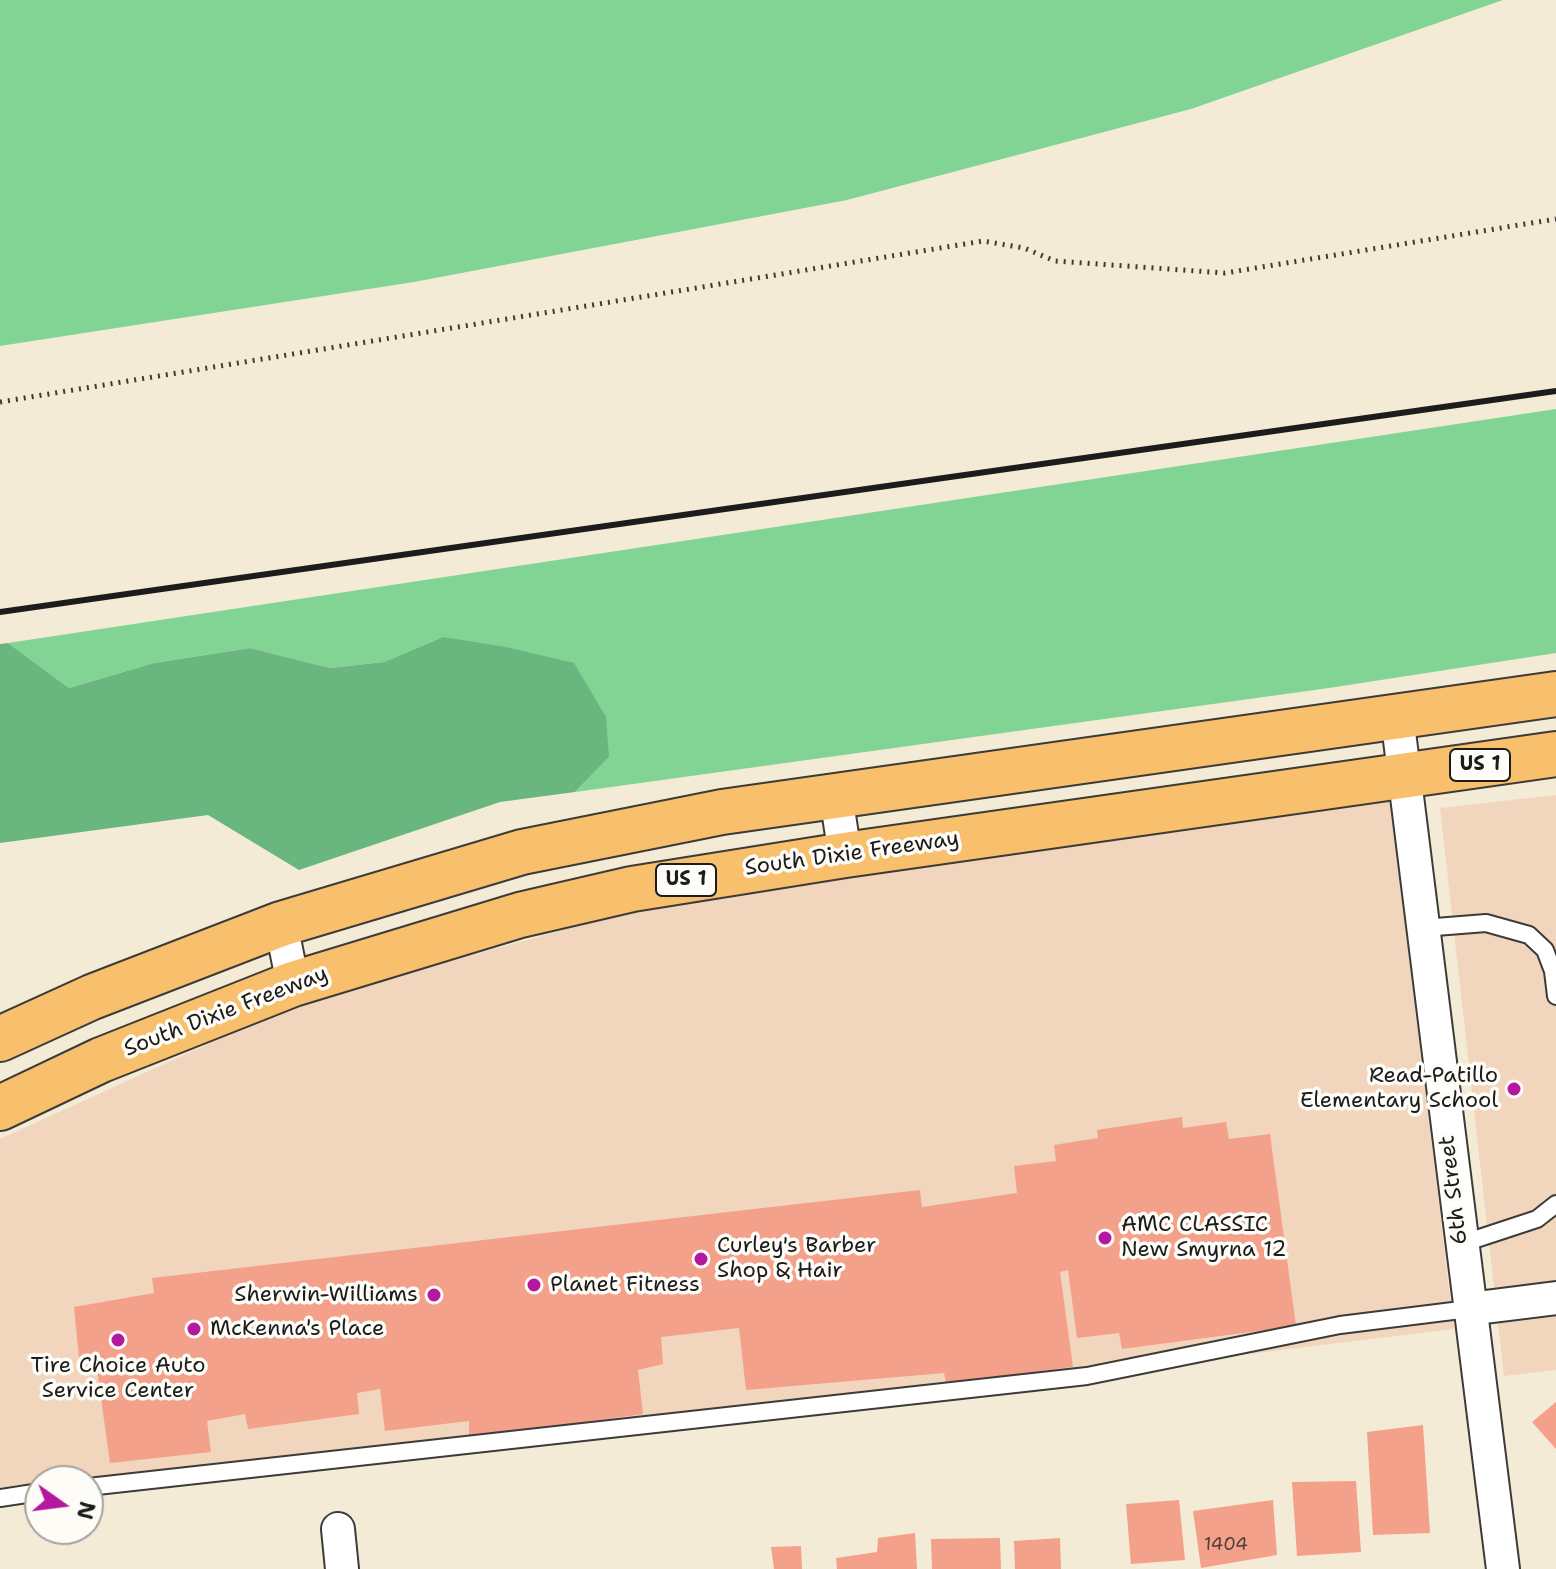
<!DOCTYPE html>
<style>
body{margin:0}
#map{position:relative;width:1556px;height:1569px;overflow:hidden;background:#f4ebd6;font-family:"Shantell Sans",sans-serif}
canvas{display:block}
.north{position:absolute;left:24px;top:1465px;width:80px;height:80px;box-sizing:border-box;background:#fdfcf7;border:2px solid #a3a29f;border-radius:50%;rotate:104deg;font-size:22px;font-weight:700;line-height:32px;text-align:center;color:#1c1c1c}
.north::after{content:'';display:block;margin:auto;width:28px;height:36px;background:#b5179e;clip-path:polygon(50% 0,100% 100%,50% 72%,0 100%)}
</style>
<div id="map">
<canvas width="1556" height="1569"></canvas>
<div class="north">N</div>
</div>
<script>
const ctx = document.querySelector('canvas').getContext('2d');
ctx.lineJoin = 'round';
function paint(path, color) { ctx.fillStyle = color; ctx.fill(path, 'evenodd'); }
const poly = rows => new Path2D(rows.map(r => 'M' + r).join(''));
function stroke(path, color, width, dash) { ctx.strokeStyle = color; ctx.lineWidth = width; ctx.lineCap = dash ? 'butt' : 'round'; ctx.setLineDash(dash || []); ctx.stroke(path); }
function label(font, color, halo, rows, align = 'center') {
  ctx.font = font + ' "Shantell Sans",sans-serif'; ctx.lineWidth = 7; ctx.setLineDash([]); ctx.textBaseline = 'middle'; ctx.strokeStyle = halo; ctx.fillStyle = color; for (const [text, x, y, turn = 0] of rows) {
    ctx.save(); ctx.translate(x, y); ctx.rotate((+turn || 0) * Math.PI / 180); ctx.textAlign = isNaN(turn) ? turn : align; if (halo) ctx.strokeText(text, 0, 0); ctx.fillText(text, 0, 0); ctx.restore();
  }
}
paint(poly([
 [1389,793,1454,1329,88,1495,88,1481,40,1481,40,1501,0,1506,0,1139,291,1006,602,919,823,874],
 [1556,795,1556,1370,1504,1376,1440,808]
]), '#f1d5bc');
paint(poly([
 [0,0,1503,0,1191,109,847,200,414,282,0,346],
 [1556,409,1556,653,1329,688,575,792,609,757,443,637,384,662,330,668,250,648,154,663,69,688,8,643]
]), '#82d495');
paint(poly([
 [443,637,506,647,574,663,606,717,609,757,575,792,500,802,299,870,208,815,0,843,0,644,8,643,69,688,154,663,250,648,330,668,384,662]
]), '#69b67e');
paint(poly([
 [1182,1117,1183,1128,1226,1122,1229,1139,1270,1134,1296,1326,1122,1349,1119,1333,1077,1338,1068,1270,1060,1272,1073,1367,946,1383,944,1373,746,1390,739,1328,661,1337,663,1364,638,1370,643,1414,469,1438,469,1421,385,1431,380,1389,357,1393,359,1414,248,1429,245,1414,207,1421,211,1452,110,1463,95,1355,79,1359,74,1307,154,1293,152,1278,920,1190,922,1207,1017,1193,1014,1166,1056,1161,1054,1145,1098,1138,1097,1130],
 [1556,1402,1556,1449,1532,1422],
 [1423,1425,1430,1533,1373,1535,1367,1432],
 [1356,1481,1361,1552,1297,1556,1292,1482],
 [1179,1500,1185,1560,1131,1564,1126,1504],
 [1273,1500,1277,1555,1201,1568,1193,1511],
 [915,1533,917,1569,837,1569,836,1558,877,1552,878,1538],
 [1000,1538,1001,1569,932,1569,931,1539],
 [1060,1538,1061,1569,1015,1569,1014,1541],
 [801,1546,802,1569,774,1569,771,1547]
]), '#f3a18b');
const lane = poly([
 [1423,928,1486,923,1529,935,1545,950,1553,971,1556,996],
 [1461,1244,1537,1219,1556,1204],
 [88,1487,1087,1376,1340,1325,1469,1309],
 [0,1498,40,1492]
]);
const street = poly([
 [1397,716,1503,1569],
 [836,796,845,855],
 [281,924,293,984],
 [1469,1309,1556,1298],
 [338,1529,342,1569]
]);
const primary = poly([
 [0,1039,92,997,281,924,522,852,722,812,1556,694],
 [0,1108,101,1060,293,984,520,915,632,889,845,855,1556,754]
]);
stroke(lane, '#3c3b38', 20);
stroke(street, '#3c3b38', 36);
stroke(primary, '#3c3b38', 48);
stroke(poly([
 [0,402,983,241,1024,248,1055,261,1225,273,1556,219]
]), '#3c3b38', 5, [2, 6]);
stroke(lane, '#fff', 16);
stroke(street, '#fff', 32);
stroke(primary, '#f8bf6c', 44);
stroke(poly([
 [0,612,1556,391]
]), '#1c1c1c', 6);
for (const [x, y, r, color] of [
 [1514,1089,8,"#b5179e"],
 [1105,1238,8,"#b5179e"],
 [701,1259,8,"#b5179e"],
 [534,1285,8,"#b5179e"],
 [434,1295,8,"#b5179e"],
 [194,1329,8,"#b5179e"],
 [118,1340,8,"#b5179e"]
]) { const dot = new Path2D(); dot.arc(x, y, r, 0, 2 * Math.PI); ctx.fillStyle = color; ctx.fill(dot); stroke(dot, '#fdfcf7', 3); }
label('18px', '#523d38', null, [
 ["1404",1226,1545]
]);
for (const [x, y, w] of [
 [1480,765,60],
 [686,880,60]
]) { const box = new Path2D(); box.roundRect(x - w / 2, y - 16, w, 32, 6); ctx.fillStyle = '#fdfcf7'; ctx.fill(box); stroke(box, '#1c1c1c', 2); }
label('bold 20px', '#1c1c1c', null, [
 ["US 1",1480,765],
 ["US 1",686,880]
]);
label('22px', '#1c1c1c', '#fdfcf7', [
 ["South Dixie Freeway",852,854,-8],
 ["South Dixie Freeway",226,1012,-21],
 ["6th Street",1454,1190,-97]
]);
label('22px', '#1c1c1c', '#fdfcf7', [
 ["Read-Patillo",1498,1076,"right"],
 ["Elementary School",1498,1101,"right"],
 ["AMC CLASSIC",1121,1225],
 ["New Smyrna 12",1121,1250],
 ["Curley's Barber",717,1246],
 ["Shop & Hair",717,1271],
 ["Planet Fitness",550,1285],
 ["Sherwin-Williams",418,1295,"right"],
 ["McKenna's Place",210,1329],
 ["Tire Choice Auto",118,1366,"center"],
 ["Service Center",118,1391,"center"]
], 'left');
</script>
